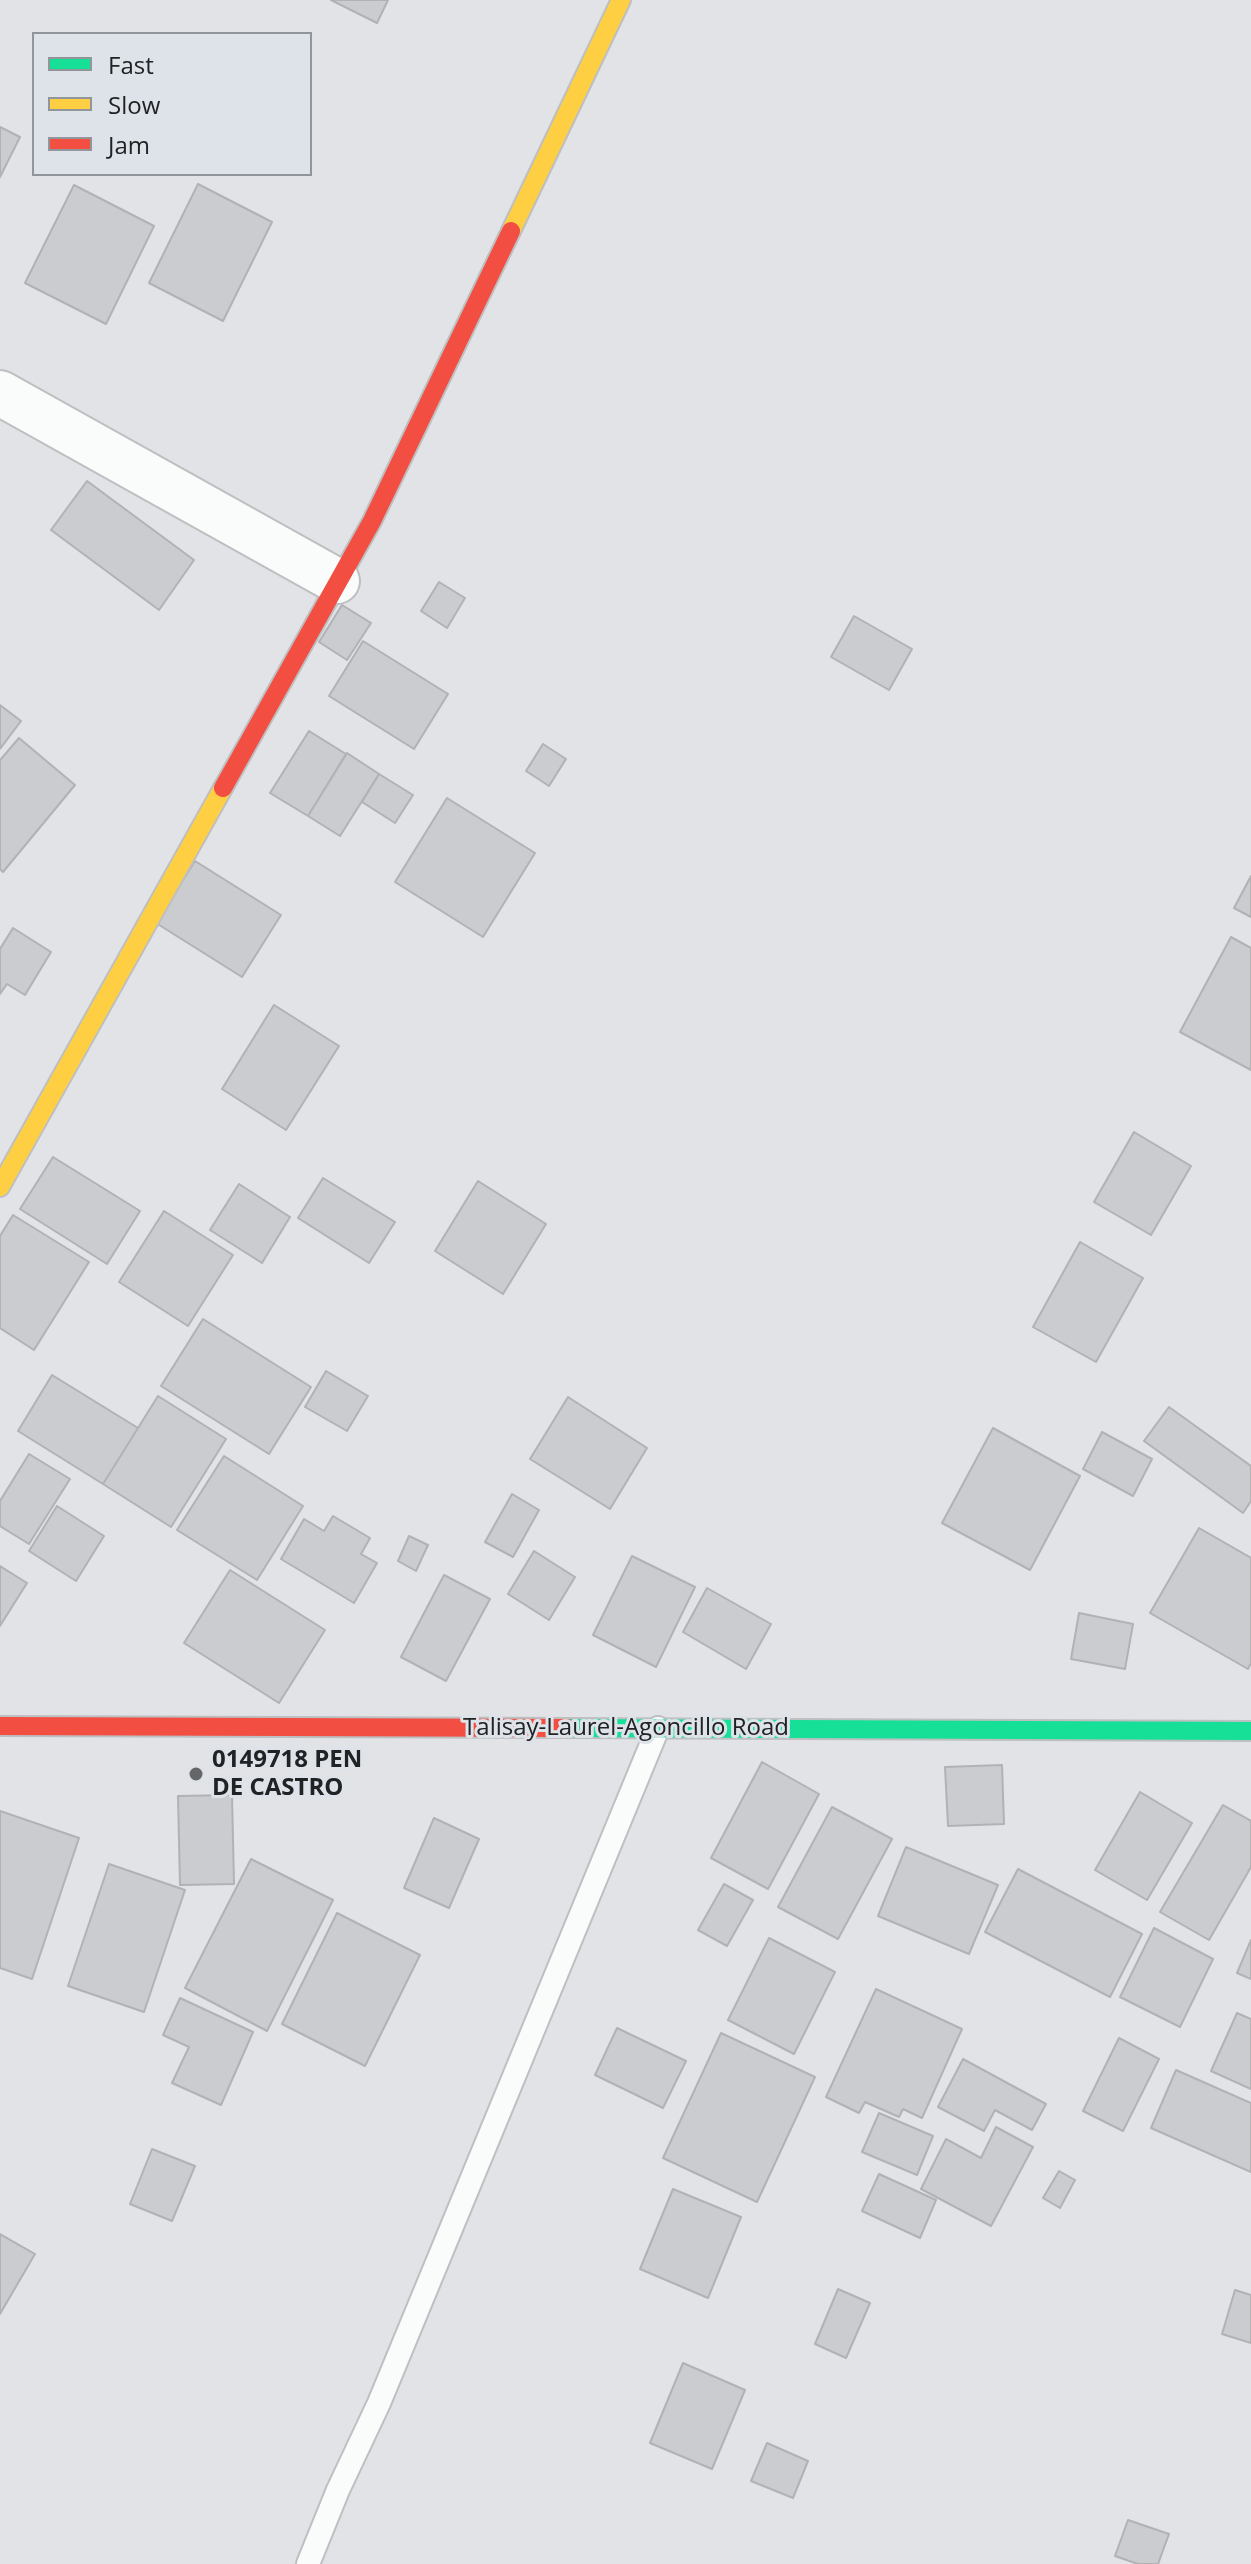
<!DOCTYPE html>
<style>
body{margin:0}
#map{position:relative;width:1251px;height:2564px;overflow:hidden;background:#e1e3e6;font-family:"Open Sans",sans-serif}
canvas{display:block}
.legend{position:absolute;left:32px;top:32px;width:280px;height:144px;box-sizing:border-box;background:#dee3e9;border:2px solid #92969a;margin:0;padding:10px 14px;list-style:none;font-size:24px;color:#202224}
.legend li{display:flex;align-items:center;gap:16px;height:40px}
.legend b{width:40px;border:2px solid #92969a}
</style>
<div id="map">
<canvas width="1251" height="2564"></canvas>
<ul class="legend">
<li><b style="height:10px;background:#16e098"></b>Fast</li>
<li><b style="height:10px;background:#ffcf43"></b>Slow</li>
<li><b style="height:10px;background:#f24e42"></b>Jam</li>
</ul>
</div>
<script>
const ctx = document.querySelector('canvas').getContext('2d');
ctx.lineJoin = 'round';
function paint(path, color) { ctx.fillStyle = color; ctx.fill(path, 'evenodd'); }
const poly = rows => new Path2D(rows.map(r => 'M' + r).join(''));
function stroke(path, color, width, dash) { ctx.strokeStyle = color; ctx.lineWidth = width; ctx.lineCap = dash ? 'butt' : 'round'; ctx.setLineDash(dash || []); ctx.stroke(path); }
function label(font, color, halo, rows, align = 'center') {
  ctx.font = font + ' "Open Sans",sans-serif'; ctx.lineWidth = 6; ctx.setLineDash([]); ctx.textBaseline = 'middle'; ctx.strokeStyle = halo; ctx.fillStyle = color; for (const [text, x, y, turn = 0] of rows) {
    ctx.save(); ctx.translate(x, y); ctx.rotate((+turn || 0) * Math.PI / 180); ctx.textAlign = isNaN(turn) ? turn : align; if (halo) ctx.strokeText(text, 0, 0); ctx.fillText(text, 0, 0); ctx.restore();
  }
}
const building = poly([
 [331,0,388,0,377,23,331,0],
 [0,127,20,137,0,177,0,127],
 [198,184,272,222,223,321,149,283,198,184],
 [74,185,154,226,106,324,25,283,74,185],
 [87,481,194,560,159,610,51,530,87,481],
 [439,582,465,598,447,628,421,611,439,582],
 [342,605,371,623,347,660,319,642,342,605],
 [854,616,912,649,889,690,831,657,854,616],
 [363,641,448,694,414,749,329,696,363,641],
 [0,705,21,721,0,749,0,705],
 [309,731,346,754,308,816,270,793,309,731],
 [19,738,75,785,3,872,0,869,0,760,19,738],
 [543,744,566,759,549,786,526,771,543,744],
 [347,753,379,774,340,836,308,816,347,753],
 [379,774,413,795,395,823,362,802,379,774],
 [447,798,535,853,483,937,395,882,447,798],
 [195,861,281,915,242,977,156,923,195,861],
 [1251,876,1251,917,1234,908,1251,876],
 [13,928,51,952,25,995,7,984,0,994,0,949,13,928],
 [1231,937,1251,948,1251,1070,1180,1032,1231,937],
 [274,1005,339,1046,286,1130,222,1089,274,1005],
 [1134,1132,1191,1166,1151,1235,1094,1202,1134,1132],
 [53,1157,140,1211,107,1264,20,1209,53,1157],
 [323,1178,395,1222,369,1263,298,1218,323,1178],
 [478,1181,546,1224,503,1294,435,1251,478,1181],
 [239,1184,290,1217,262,1263,210,1230,239,1184],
 [164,1211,233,1255,188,1326,119,1282,164,1211],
 [13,1215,89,1262,34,1350,0,1328,0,1236,13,1215],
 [1080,1242,1143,1278,1096,1362,1033,1327,1080,1242],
 [203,1319,311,1387,269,1454,161,1386,203,1319],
 [326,1371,368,1396,347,1431,305,1407,326,1371],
 [52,1375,138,1428,103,1484,18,1431,52,1375],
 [158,1396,226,1439,171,1527,103,1484,158,1396],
 [568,1397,647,1448,610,1509,530,1459,568,1397],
 [1169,1407,1251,1466,1251,1501,1243,1513,1144,1441,1169,1407],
 [993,1428,1080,1476,1030,1570,942,1523,993,1428],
 [1102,1432,1152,1459,1133,1496,1083,1469,1102,1432],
 [29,1454,70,1479,29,1544,0,1526,0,1501,29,1454],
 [224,1456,303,1506,257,1580,177,1530,224,1456],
 [512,1494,539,1510,513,1557,485,1542,512,1494],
 [57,1506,104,1536,76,1581,29,1551,57,1506],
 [333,1516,370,1538,361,1554,377,1563,354,1603,281,1559,304,1519,324,1531,333,1516],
 [1199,1528,1251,1558,1251,1663,1248,1669,1150,1613,1199,1528],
 [409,1536,428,1545,416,1571,398,1561,409,1536],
 [534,1551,575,1577,549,1620,508,1594,534,1551],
 [632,1556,695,1587,656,1667,593,1635,632,1556],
 [0,1566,27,1583,0,1626,0,1566],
 [230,1570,325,1630,279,1703,184,1643,230,1570],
 [444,1575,490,1599,446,1681,401,1657,444,1575],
 [707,1588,771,1624,746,1669,683,1632,707,1588],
 [1079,1613,1133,1624,1125,1669,1071,1659,1079,1613],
 [762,1762,819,1794,768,1889,711,1858,762,1762],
 [1002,1765,1004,1824,948,1826,945,1767,1002,1765],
 [1140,1792,1192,1823,1147,1900,1095,1870,1140,1792],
 [232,1795,234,1884,180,1885,178,1796,232,1795],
 [1223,1805,1251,1821,1251,1867,1209,1940,1160,1912,1223,1805],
 [832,1807,892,1839,838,1939,778,1907,832,1807],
 [0,1811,79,1838,32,1979,0,1968,0,1811],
 [434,1818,479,1839,449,1908,404,1888,434,1818],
 [906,1847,998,1885,969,1954,878,1916,906,1847],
 [251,1859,333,1900,267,2031,185,1988,251,1859],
 [109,1864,185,1890,144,2012,68,1986,109,1864],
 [1018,1869,1142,1934,1110,1997,985,1932,1018,1869],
 [724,1884,753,1900,727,1946,698,1930,724,1884],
 [337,1913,420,1955,365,2066,282,2024,337,1913],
 [1154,1928,1213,1959,1180,2027,1120,1997,1154,1928],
 [769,1938,835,1972,794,2054,728,2020,769,1938],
 [1251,1940,1251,1979,1237,1973,1251,1940],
 [876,1989,962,2029,922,2118,903,2109,899,2117,865,2102,859,2113,826,2097,876,1989],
 [180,1998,253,2032,221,2105,172,2083,189,2047,163,2035,180,1998],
 [1237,2013,1251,2019,1251,2089,1211,2071,1237,2013],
 [617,2028,686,2061,663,2108,595,2075,617,2028],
 [721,2033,815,2077,757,2202,663,2158,721,2033],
 [1119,2038,1159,2059,1123,2131,1083,2111,1119,2038],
 [963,2059,1046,2104,1032,2130,995,2110,984,2131,938,2107,963,2059],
 [1176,2070,1251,2103,1251,2172,1151,2128,1176,2070],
 [879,2113,933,2136,917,2175,862,2152,879,2113],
 [996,2127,1033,2147,991,2226,921,2189,946,2139,981,2158,996,2127],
 [152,2149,195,2166,172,2221,130,2204,152,2149],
 [1059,2171,1075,2180,1060,2208,1043,2198,1059,2171],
 [879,2174,936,2200,920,2238,862,2211,879,2174],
 [673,2189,741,2217,708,2298,640,2269,673,2189],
 [0,2234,35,2254,0,2314,0,2234],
 [838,2289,870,2303,846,2358,815,2344,838,2289],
 [1235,2290,1251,2295,1251,2343,1222,2334,1235,2290],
 [683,2363,745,2390,712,2469,650,2443,683,2363],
 [767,2443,808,2461,793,2498,751,2481,767,2443],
 [1128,2520,1169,2534,1158,2564,1138,2564,1115,2556,1128,2520]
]);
paint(building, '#cbcccf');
stroke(building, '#b0b2b4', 2);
const lane = poly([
 [308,2564,338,2490,379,2403,658,1728]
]);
const street = poly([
 [0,393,337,581]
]);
const fast = poly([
 [568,1728,1251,1731]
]);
const slow = poly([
 [511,231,621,0],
 [0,1187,223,788]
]);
const jam = poly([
 [223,788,372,521,511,231],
 [0,1726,568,1728]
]);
stroke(lane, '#bdbfc1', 26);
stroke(street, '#bdbfc1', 48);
stroke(fast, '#bdbfc1', 22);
stroke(slow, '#bdbfc1', 22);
stroke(jam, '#bdbfc1', 22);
stroke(lane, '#fafbfb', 22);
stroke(street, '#fafbfb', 44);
stroke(fast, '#16e098', 18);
stroke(slow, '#ffcf43', 18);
stroke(jam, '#f24e42', 18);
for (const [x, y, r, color] of [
 [196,1774,8,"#646668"]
]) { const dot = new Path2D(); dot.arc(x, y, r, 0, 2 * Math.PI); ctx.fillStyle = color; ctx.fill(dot); stroke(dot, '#dee3e9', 3); }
label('24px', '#202224', '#dee3e9', [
 ["Talisay-Laurel-Agoncillo Road",626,1728]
]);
label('bold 24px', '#202224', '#dee3e9', [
 ["0149718 PEN",212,1760],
 ["DE CASTRO",212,1788]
], 'left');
</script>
